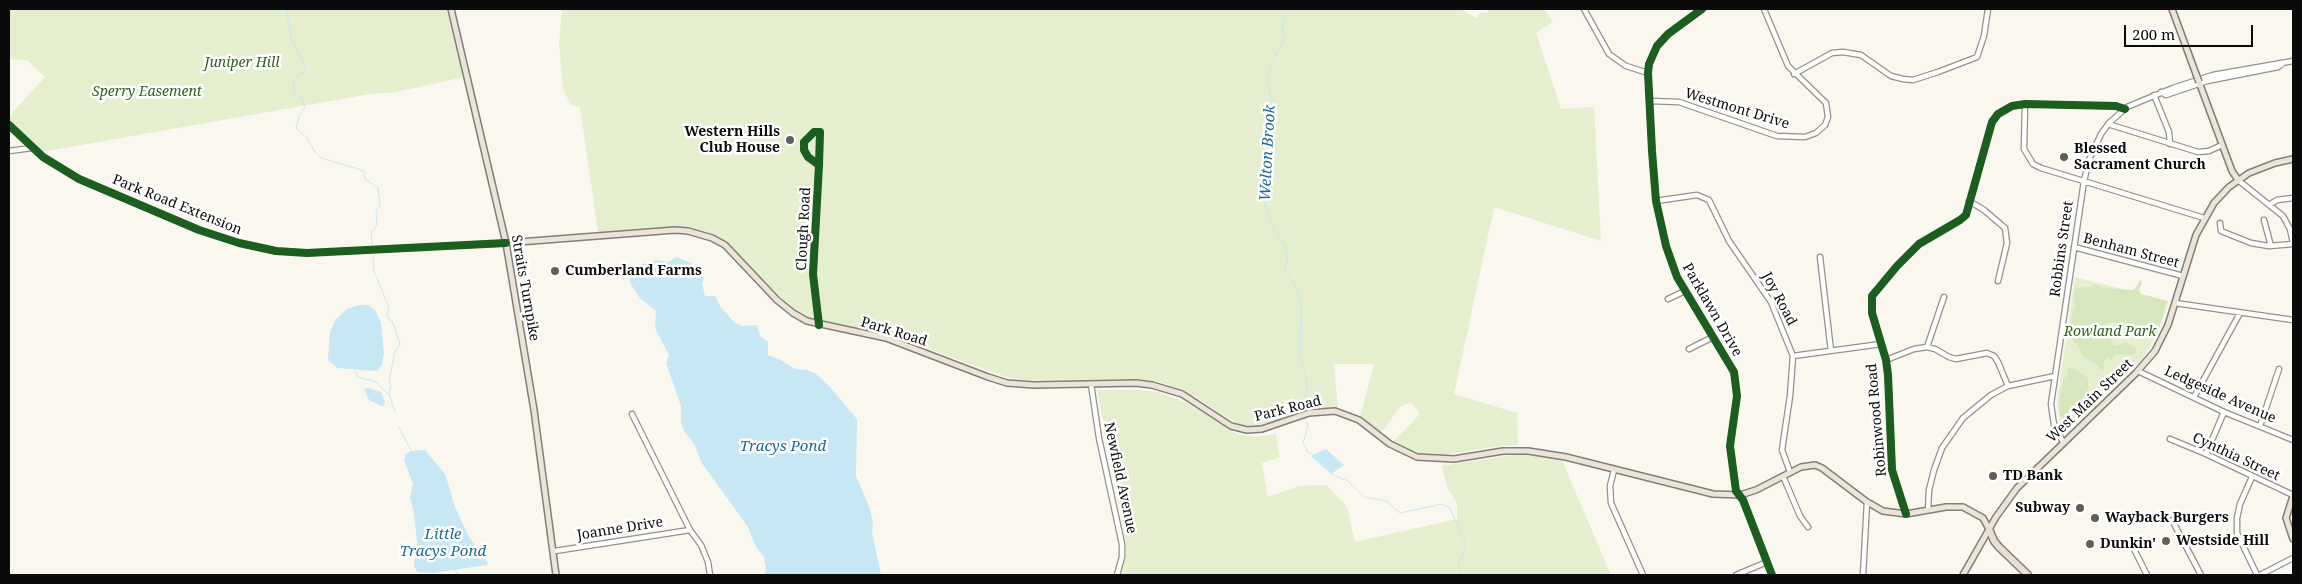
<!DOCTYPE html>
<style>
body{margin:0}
#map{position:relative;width:2302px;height:584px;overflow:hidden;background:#faf7ef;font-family:"Noto Serif",serif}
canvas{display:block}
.frame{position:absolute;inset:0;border:10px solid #0b0b0b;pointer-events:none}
.scale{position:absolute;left:2124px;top:25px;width:129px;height:22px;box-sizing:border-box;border:2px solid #0b0b0b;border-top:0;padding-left:6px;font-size:15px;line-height:18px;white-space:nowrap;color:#0b0b0b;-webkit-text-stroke:4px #fff;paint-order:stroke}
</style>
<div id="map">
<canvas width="2302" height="584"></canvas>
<div class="frame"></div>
<div class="scale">200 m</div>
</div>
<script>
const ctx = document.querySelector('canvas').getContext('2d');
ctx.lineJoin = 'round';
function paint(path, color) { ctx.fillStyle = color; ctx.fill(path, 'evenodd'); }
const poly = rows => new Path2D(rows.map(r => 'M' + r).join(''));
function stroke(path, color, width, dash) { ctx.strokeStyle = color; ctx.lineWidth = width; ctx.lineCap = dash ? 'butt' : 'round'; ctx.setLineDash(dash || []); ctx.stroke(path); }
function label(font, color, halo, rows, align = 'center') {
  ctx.font = font + ' "Noto Serif",serif'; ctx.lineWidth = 5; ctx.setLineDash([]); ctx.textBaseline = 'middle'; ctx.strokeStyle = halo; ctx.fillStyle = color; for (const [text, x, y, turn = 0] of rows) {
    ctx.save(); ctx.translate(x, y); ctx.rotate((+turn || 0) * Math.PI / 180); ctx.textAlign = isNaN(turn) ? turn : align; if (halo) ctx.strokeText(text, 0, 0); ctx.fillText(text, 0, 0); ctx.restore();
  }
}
paint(poly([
 [9,9,446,9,464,77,396,92,370,94,42,152,9,121,9,116,45,77,27,60,9,59],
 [562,9,1460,9,1476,18,1480,13,1486,13,1490,9,1545,9,1553,22,1536,33,1561,109,1594,107,1601,241,1494,207,1454,394,1517,413,1518,445,1493,447,1439,456,1420,454,1400,446,1394,441,1420,414,1411,402,1400,407,1382,432,1360,417,1374,364,1334,364,1338,408,1314,408,1273,425,1251,428,1232,421,1194,396,1159,382,1139,379,1025,380,1006,377,896,337,811,318,790,306,730,247,706,232,676,227,598,232,580,107,571,105,563,89,559,43],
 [2075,277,2169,301,2158,333,2143,358,2070,429,2065,430,2061,426,2057,402],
 [1097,390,1140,390,1158,392,1187,403,1237,434,1254,437,1276,434,1280,457,1262,463,1268,497,1299,486,1327,485,1347,507,1355,542,1457,519,1457,503,1447,488,1442,466,1513,455,1536,456,1562,460,1611,575,1121,575,1126,556,1126,543]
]), '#e5efcf');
paint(poly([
 [2140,280,2142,283,2139,290,2141,294,2167,301,2159,327,2156,333,2138,333,2132,329,2113,322,2106,323,2111,334,2113,345,2117,346,2125,342,2137,349,2136,353,2133,355,2116,354,2111,360,2106,357,2103,364,2105,368,2100,370,2097,364,2084,357,2077,344,2069,337,2072,313,2076,307,2073,295,2075,288,2091,287,2094,284,2104,288,2134,290],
 [2072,367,2088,378,2088,390,2082,400,2077,403,2075,413,2066,421,2060,415,2059,402,2063,380,2068,374,2067,369]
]), '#d6e6bd');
paint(poly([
 [677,257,693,264,697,273,704,278,702,284,705,296,715,296,720,306,734,322,742,326,757,325,760,336,768,342,768,355,781,360,795,369,807,370,816,374,829,386,857,419,856,476,870,509,873,524,872,532,881,575,764,575,766,569,764,557,755,545,748,527,701,462,695,445,684,431,681,422,681,406,666,363,669,355,655,328,656,311,640,298,630,283,630,275,640,265,657,260,668,262],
 [359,305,369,305,375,310,381,323,384,353,382,365,377,371,337,368,328,360,330,332,336,319,347,309],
 [369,388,381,392,385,402,383,407,369,400,364,389],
 [1326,449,1344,465,1331,474,1311,456],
 [425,450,445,474,455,507,469,537,488,563,487,565,433,573,418,572,414,567,417,542,414,513,410,498,413,484,404,460,406,454,411,451]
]), '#c6e7f3');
stroke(poly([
 [286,9,292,40,305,65,303,73,296,77,293,86,294,93,302,98,305,107,299,116,296,128,306,137,315,152,321,158,359,169,364,172,365,179,378,188,380,205,376,211,377,225,371,232,372,245],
 [1286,12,1282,27,1285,38,1272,61,1267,76,1273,110,1265,206,1271,224,1286,248,1287,260,1284,268,1297,289,1301,303,1300,358,1307,381,1307,391,1302,408],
 [373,256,374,271,389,308,387,316,393,323,400,344,395,352,389,380,391,387,389,394,395,412],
 [355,371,358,377,376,382,388,394],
 [1305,418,1308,426,1303,443,1308,452,1315,456],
 [398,426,412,452],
 [1331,474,1348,481,1364,497,1387,501,1400,513,1442,504,1450,508,1465,542,1465,549,1459,561,1460,575],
 [454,568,458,575]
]), '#c6e7f3', 1);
const minor = poly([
 [1584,9,1609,54,1626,66,1648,73],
 [1702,9,1668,34,1657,46,1649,64,1648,73,1652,151,1656,201,1666,246,1677,277,1734,372,1737,396,1730,446,1736,491,1743,500,1772,575],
 [1794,74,1832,53,1843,52,1861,55,1891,76,1903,79,1913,80,1938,72,1977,57,1984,36,1988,9],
 [2161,92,2166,95,2207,81,2278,67,2283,63],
 [2154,95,2169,132,2170,144],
 [1650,101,1679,102,1777,136,1805,137,1816,133,1825,125,1828,117,1826,103,1788,66,1764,9],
 [2025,104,2024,149,2033,164,2041,168,2204,218],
 [2108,124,2198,152,2209,151,2222,145],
 [9,125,43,157,79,179,199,230,239,243,276,251,307,253,506,243],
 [9,151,32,148],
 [819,165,808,157,804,150,804,142,814,132,820,132,819,165,813,274,819,325],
 [2238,180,2283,216,2290,229,2293,243],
 [1656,201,1697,195,1709,200,1729,241,1771,302,1793,356,1790,396,1782,450,1790,472],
 [1969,201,1984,210,2005,228,2007,243,1998,281],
 [2269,205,2277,200,2293,198],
 [2264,220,2271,246],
 [2220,223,2221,231,2251,243,2269,246,2293,244],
 [2074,247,2183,276],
 [1820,257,1831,351],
 [1668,299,1685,291],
 [2175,303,2293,320],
 [1927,347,1944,297],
 [1689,349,1713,337],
 [1793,356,1881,344],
 [1886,360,1914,349,1927,347,1935,349,1949,357,1956,359,1987,353,1994,356,1998,362,2008,386],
 [2138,371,2224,412,2293,440],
 [1091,384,1099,438,1122,544,1122,557,1117,575],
 [2194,397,2240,313],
 [632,414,690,530,701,545,708,562,710,575],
 [2260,426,2279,369],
 [2170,439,2206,454,2293,495],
 [2063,442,2054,425,2051,404,2084,181,2089,160,2101,134,2109,123,2127,107,2173,88,2213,75,2293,61],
 [2206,454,2224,412],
 [1614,470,1610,486,1611,503,1643,575],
 [1783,476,1800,516,1808,527],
 [2252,477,2240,504,2237,518,2237,533,2257,575],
 [1928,510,1929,490,1934,470,1942,448,1963,418,1991,395,2008,386,2055,376],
 [1906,514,1892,470,1888,375,1886,360,1872,313,1872,296,1897,266,1919,244,1960,220,1966,215,1992,122,1998,114,2012,106,2025,104,2116,106,2125,109],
 [2172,520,2201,575],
 [2130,541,2147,575],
 [555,551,690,530],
 [1736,575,1767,562],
 [1863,575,1867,502],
 [2260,575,2293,558]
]);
const major = poly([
 [451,9,506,243,534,410,556,575],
 [2172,9,2196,74],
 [2199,82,2232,171,2238,180],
 [506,243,675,230,688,231,712,238,725,245,777,300,793,313,807,321,886,338,988,377,1007,383,1034,385,1136,383,1152,385,1182,394,1231,426,1247,430,1262,429,1309,413,1335,411,1359,420,1390,444,1417,457,1454,459,1503,451,1528,451,1566,457,1713,494,1740,495,1756,490,1801,467,1815,465,1822,468,1867,502,1883,511,1906,514,1946,507,1963,507,1983,518,1989,529],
 [2293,496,2286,518,2293,539],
 [1963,575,1996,517,2017,488,2136,373,2155,351,2168,325,2196,235,2214,203,2229,187,2249,173,2275,163,2293,159]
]);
const highway = poly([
 [1989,529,1994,541,1999,547,2028,575]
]);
stroke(minor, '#93918e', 7);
stroke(major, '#807f7b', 8);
stroke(highway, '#807f7b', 9);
stroke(minor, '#fefefd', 4.5);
stroke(major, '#ece5d7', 5);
stroke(highway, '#e9ddd4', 6);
const majorBridge = poly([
 [2196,74,2199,82]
]);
stroke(majorBridge, '#807f7b', 8, []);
stroke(majorBridge, '#ece5d7', 5);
stroke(poly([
 [1702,9,1668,34,1657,46,1649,64,1648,73,1652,151,1656,201,1666,246,1677,277,1734,372,1737,396,1730,446,1736,491,1743,500,1772,575],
 [9,125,43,157,79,179,199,230,239,243,276,251,307,253,506,243],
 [819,165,808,157,804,150,804,142,814,132,820,132,819,165,813,274,819,325],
 [1906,514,1892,470,1888,375,1886,360,1872,313,1872,296,1897,266,1919,244,1960,220,1966,215,1992,122,1998,114,2012,106,2025,104,2116,106,2125,109]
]), '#1b5e20', 8);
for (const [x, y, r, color] of [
 [790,140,5,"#5f5e5b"],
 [2064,157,5,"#5f5e5b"],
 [555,271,5,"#5f5e5b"],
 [1993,476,5,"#5f5e5b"],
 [2080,508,5,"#5f5e5b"],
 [2095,518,5,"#5f5e5b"],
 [2166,541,5,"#5f5e5b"],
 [2090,544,5,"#5f5e5b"]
]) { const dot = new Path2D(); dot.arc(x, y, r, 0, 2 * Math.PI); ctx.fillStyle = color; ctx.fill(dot); stroke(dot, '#fff', 2); }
label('italic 14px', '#30611d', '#fff', [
 ["Juniper Hill",242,63],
 ["Sperry Easement",147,92],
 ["Rowland Park",2110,332]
]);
label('14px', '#0b0b0b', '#fff', [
 ["Westmont Drive",1737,109,17],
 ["Park Road Extension",177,205,22],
 ["Clough Road",804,229,-87],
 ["Robbins Street",2062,249,-82],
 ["Benham Street",2131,251,15],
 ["Straits Turnpike",525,288,80],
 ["Joy Road",1779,299,62],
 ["Parklawn Drive",1712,310,60],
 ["Park Road",894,332,17],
 ["Ledgeside Avenue",2220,395,24],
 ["West Main Street",2090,401,-44],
 ["Park Road",1288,409,-14],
 ["Robinwood Road",1877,420,-95],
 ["Cynthia Street",2236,457,25],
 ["Newfield Avenue",1120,478,78],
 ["Joanne Drive",620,529,-9]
]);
label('bold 14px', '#0b0b0b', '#fff', [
 ["Western Hills",780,132,"right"],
 ["Club House",780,148,"right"],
 ["Blessed",2074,149],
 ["Sacrament Church",2074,165],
 ["Cumberland Farms",565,271],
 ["TD Bank",2003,476],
 ["Subway",2070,508,"right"],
 ["Wayback Burgers",2105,518],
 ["Westside Hill",2176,541],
 ["Dunkin'",2100,544]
], 'left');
label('italic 15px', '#176a9b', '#fff', [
 ["Welton Brook",1268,153,-87],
 ["Tracys Pond",783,447],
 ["Little",443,535],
 ["Tracys Pond",443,552]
]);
</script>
